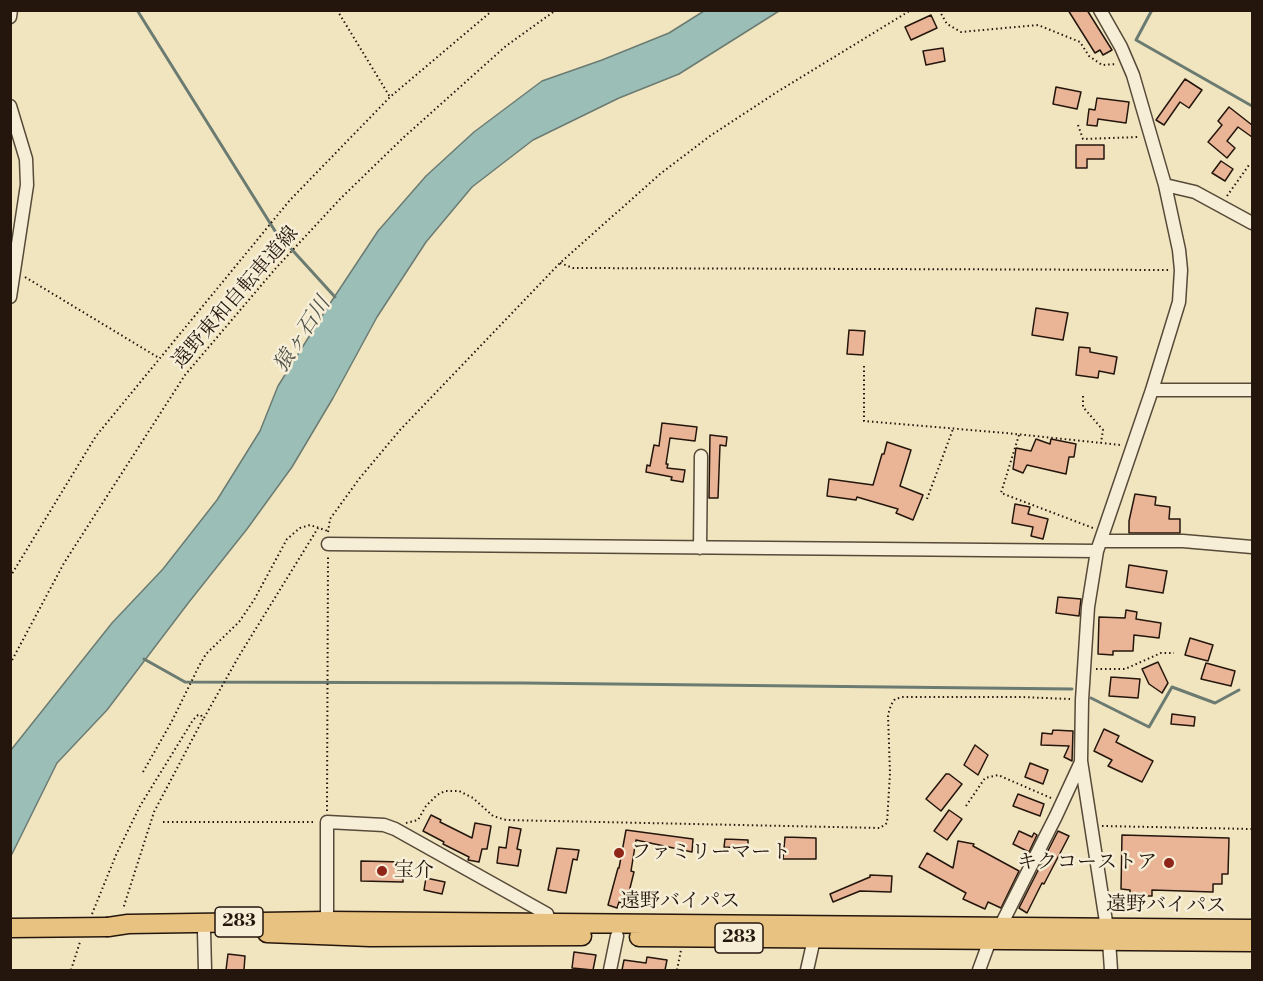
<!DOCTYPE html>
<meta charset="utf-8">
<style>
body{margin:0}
#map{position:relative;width:1263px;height:981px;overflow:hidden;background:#f1e5c0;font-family:"Libre Bodoni",serif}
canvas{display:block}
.frame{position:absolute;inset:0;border:12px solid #24160c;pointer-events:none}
</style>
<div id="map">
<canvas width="1263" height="981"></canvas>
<div class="frame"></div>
</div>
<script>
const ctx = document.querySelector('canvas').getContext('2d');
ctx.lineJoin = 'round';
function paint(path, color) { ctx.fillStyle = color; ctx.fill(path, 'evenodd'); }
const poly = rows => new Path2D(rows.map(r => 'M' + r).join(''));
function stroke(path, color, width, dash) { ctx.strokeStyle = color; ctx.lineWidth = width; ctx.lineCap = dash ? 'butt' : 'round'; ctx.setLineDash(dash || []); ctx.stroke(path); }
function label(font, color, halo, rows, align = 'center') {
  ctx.font = font + ' "Libre Bodoni","Noto Serif JP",serif'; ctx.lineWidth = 5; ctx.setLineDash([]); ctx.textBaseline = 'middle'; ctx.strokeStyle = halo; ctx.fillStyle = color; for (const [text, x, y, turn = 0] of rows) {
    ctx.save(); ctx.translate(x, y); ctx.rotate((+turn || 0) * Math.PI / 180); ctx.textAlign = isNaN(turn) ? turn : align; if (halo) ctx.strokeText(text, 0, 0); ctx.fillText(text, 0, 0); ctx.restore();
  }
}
const water = poly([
 [704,11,779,11,679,74,619,98,533,140,472,187,426,242,377,317,333,398,292,467,247,529,189,602,107,710,57,763,11,856,11,750,112,623,163,569,217,500,260,431,278,386,327,308,378,231,426,176,474,132,542,81,602,60,669,33,704,11]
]);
paint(water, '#9bbfb6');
stroke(water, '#6b7b72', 1.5);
stroke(poly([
 [137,10,275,231,335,297],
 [1152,10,1136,40,1252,106],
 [144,659,185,682,523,683,1072,689],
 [1091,698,1149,727,1172,687,1215,703,1239,690]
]), '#6b7b72', 3);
const building = poly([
 [1068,10,1087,10,1112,50,1103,55,1100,50,1095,53,1068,10],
 [931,15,937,28,911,40,905,27,931,15],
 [943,48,945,61,926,65,923,51,943,48],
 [1185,79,1202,90,1189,108,1180,102,1164,125,1156,120,1185,79],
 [1056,87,1081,92,1077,109,1053,104,1056,87],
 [1097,98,1129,102,1126,123,1098,119,1097,126,1087,125,1089,109,1095,110,1097,98],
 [1229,107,1252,125,1252,137,1238,127,1227,141,1235,148,1227,158,1208,142,1222,125,1218,121,1229,107],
 [1076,145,1104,145,1104,159,1087,159,1087,168,1076,168,1076,145],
 [1221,161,1233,169,1225,181,1212,173,1221,161],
 [1036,308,1068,313,1063,340,1032,335,1036,308],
 [849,330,865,331,863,355,847,354,849,330],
 [1079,347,1090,348,1090,352,1117,357,1114,374,1099,371,1098,378,1076,375,1079,347],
 [662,423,697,427,695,441,670,438,666,464,668,464,667,468,685,470,683,482,671,480,672,477,646,472,647,465,650,466,654,445,659,446,662,423],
 [710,435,727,437,726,446,720,445,718,498,709,498,710,435],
 [1036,439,1050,444,1051,439,1076,444,1074,457,1069,457,1066,474,1027,465,1023,473,1013,469,1016,448,1031,451,1036,439],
 [887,442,911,450,900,486,923,495,913,520,896,513,898,509,857,497,856,500,827,496,829,479,873,485,882,454,884,454,887,442],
 [1135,494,1156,497,1155,505,1170,507,1169,519,1180,519,1180,533,1129,533,1129,521,1135,494],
 [1015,504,1030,507,1028,514,1048,519,1043,539,1031,536,1033,527,1012,523,1015,504],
 [1129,565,1167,571,1163,593,1126,587,1129,565],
 [1058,597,1081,599,1079,616,1056,613,1058,597],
 [1126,610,1137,612,1136,619,1161,623,1159,638,1134,635,1133,651,1113,651,1113,655,1098,654,1099,617,1125,618,1126,610],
 [1190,638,1213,645,1208,661,1185,655,1190,638],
 [1158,662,1168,683,1162,693,1149,684,1142,669,1158,662],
 [1206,663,1235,671,1231,686,1201,679,1206,663],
 [1111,677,1140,679,1138,698,1109,696,1111,677],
 [1172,714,1195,717,1194,726,1171,724,1172,714],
 [1104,729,1119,736,1116,742,1153,761,1142,782,1108,766,1112,760,1094,751,1104,729],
 [1053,730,1073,731,1072,761,1064,757,1069,746,1041,745,1042,733,1052,734,1053,730],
 [975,745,988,755,978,775,964,765,975,745],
 [1030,763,1048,770,1043,784,1025,777,1030,763],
 [946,774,949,774,962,784,941,811,926,799,946,774],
 [1018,794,1044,804,1040,816,1013,806,1018,794],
 [949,810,962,819,947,840,934,831,949,810],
 [431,815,441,820,440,822,472,838,475,823,491,826,487,849,482,849,479,862,468,860,469,857,443,844,444,842,423,831,431,815],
 [509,827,521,829,517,849,521,850,518,866,497,863,499,847,506,848,509,827],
 [626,830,693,839,692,852,636,840,631,871,634,872,626,904,619,902,617,908,608,905,618,868,619,868,626,830],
 [1019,831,1032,837,1034,833,1037,835,1029,852,1013,844,1019,831],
 [1058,831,1069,836,1044,884,1042,883,1027,913,1019,908,1058,831],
 [1122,835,1229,838,1228,874,1222,874,1222,884,1213,884,1213,892,1152,890,1152,896,1130,896,1130,890,1121,889,1122,835],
 [785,837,816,838,816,859,783,859,785,837],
 [725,839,748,840,748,848,724,847,725,839],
 [958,841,974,844,973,846,1019,871,1001,908,988,902,985,909,963,899,966,893,919,867,927,853,953,868,958,841],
 [557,848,579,850,577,860,573,859,566,893,548,890,557,848],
 [361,861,403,862,403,882,361,881,361,861],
 [870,875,892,876,891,892,860,891,833,902,830,894,870,877,870,875],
 [426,878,445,882,442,894,424,890,426,878],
 [574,952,596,955,593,970,572,968,574,952],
 [228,954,245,956,244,970,226,970,228,954],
 [647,957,667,960,665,970,622,970,624,960,646,963,647,957]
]);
paint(building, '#e9b596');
stroke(building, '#24160c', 1.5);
const minor = poly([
 [1100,10,1121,47,1133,75,1165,185,1179,250,1181,270,1179,302,1152,390,1097,551,1088,607,1082,700,1081,761,1109,941,1111,970],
 [10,17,11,10],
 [10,106,26,159,27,185,10,297],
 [1165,185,1195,192,1252,223],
 [1152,390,1252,390],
 [1101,541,1183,541,1252,547],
 [328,544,1097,551],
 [700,548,701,456],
 [327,921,327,822,384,825,395,829,547,914,550,924],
 [1000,927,1056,816,1081,762],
 [204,931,205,970],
 [610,970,617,936],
 [807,970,814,939],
 [979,970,990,940]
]);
const highway = poly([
 [108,927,128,924,327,921,1252,929],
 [267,933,370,937,582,936],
 [639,937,1252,942]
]);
stroke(minor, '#574a39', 15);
stroke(highway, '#24160c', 21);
stroke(poly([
 [337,10,390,97],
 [939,10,947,24,961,32,1038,25,1080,42,1089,56,1102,65,1116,64],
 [1078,125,1083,139,1139,137],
 [1227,196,1249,165],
 [560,263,573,268,1171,270],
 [25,277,159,358],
 [864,366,864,421,1006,433,1121,445],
 [1083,396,1083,407,1103,430,1101,443],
 [1019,435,1001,493,1093,528],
 [927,499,953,429],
 [328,532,330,519,359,479,400,430,560,263,660,174,710,136,777,92,911,10],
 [10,577,96,436,290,200,390,97,493,10],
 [10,664,64,563,185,375,276,268,341,198,404,137,506,46,556,10],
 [1096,669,1125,669,1161,653,1174,653],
 [204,718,239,656,318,528],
 [143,772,172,721,199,666,206,654,239,622,254,600,287,539,300,528,310,525,328,531],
 [966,806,985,778,998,775,1051,798],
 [327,811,328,556],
 [163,822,316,822],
 [406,823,418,820,426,806,437,795,445,791,459,791,473,798,493,816,506,820,880,828,887,823,890,773,888,715,891,705,895,699,903,697,1021,697,1070,699],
 [1102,826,1252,829],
 [92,914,116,855,140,806,193,720,198,715,201,715,203,719,154,812,123,909],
 [71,970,80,942],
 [677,970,681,950]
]), '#24160c', 2, [1.5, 3]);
stroke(minor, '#f6eed6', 12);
stroke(highway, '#e8c280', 18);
const highwayBridge = poly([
 [10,928,108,927]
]);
stroke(highwayBridge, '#24160c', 21, []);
stroke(highwayBridge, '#e8c280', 18);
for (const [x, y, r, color] of [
 [619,853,6,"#8f2418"],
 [1169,863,6,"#8f2418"],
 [382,871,6,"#8f2418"]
]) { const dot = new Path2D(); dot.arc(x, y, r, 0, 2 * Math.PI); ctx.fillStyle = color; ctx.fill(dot); stroke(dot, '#f6eed6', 2); }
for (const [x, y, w] of [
 [239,922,48],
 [739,938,48]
]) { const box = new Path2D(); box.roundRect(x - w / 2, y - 15, w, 30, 4.5); ctx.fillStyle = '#f6eed6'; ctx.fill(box); stroke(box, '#24160c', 1.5); }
label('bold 18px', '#24160c', null, [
 ["283",239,922],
 ["283",739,938]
]);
label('20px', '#24160c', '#f6eed6', [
 ["遠野東和自転車道線",236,298,-49],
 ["遠野バイパス",680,902],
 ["遠野バイパス",1166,906,1]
]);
label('20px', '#24160c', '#f6eed6', [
 ["ファミリーマート",631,853],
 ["キクコーストア",1157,863,"right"],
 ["宝介",394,871]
], 'left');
label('italic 21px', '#4e5148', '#f6eed6', [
 ["猿ヶ石川",303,335,-57]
]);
</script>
